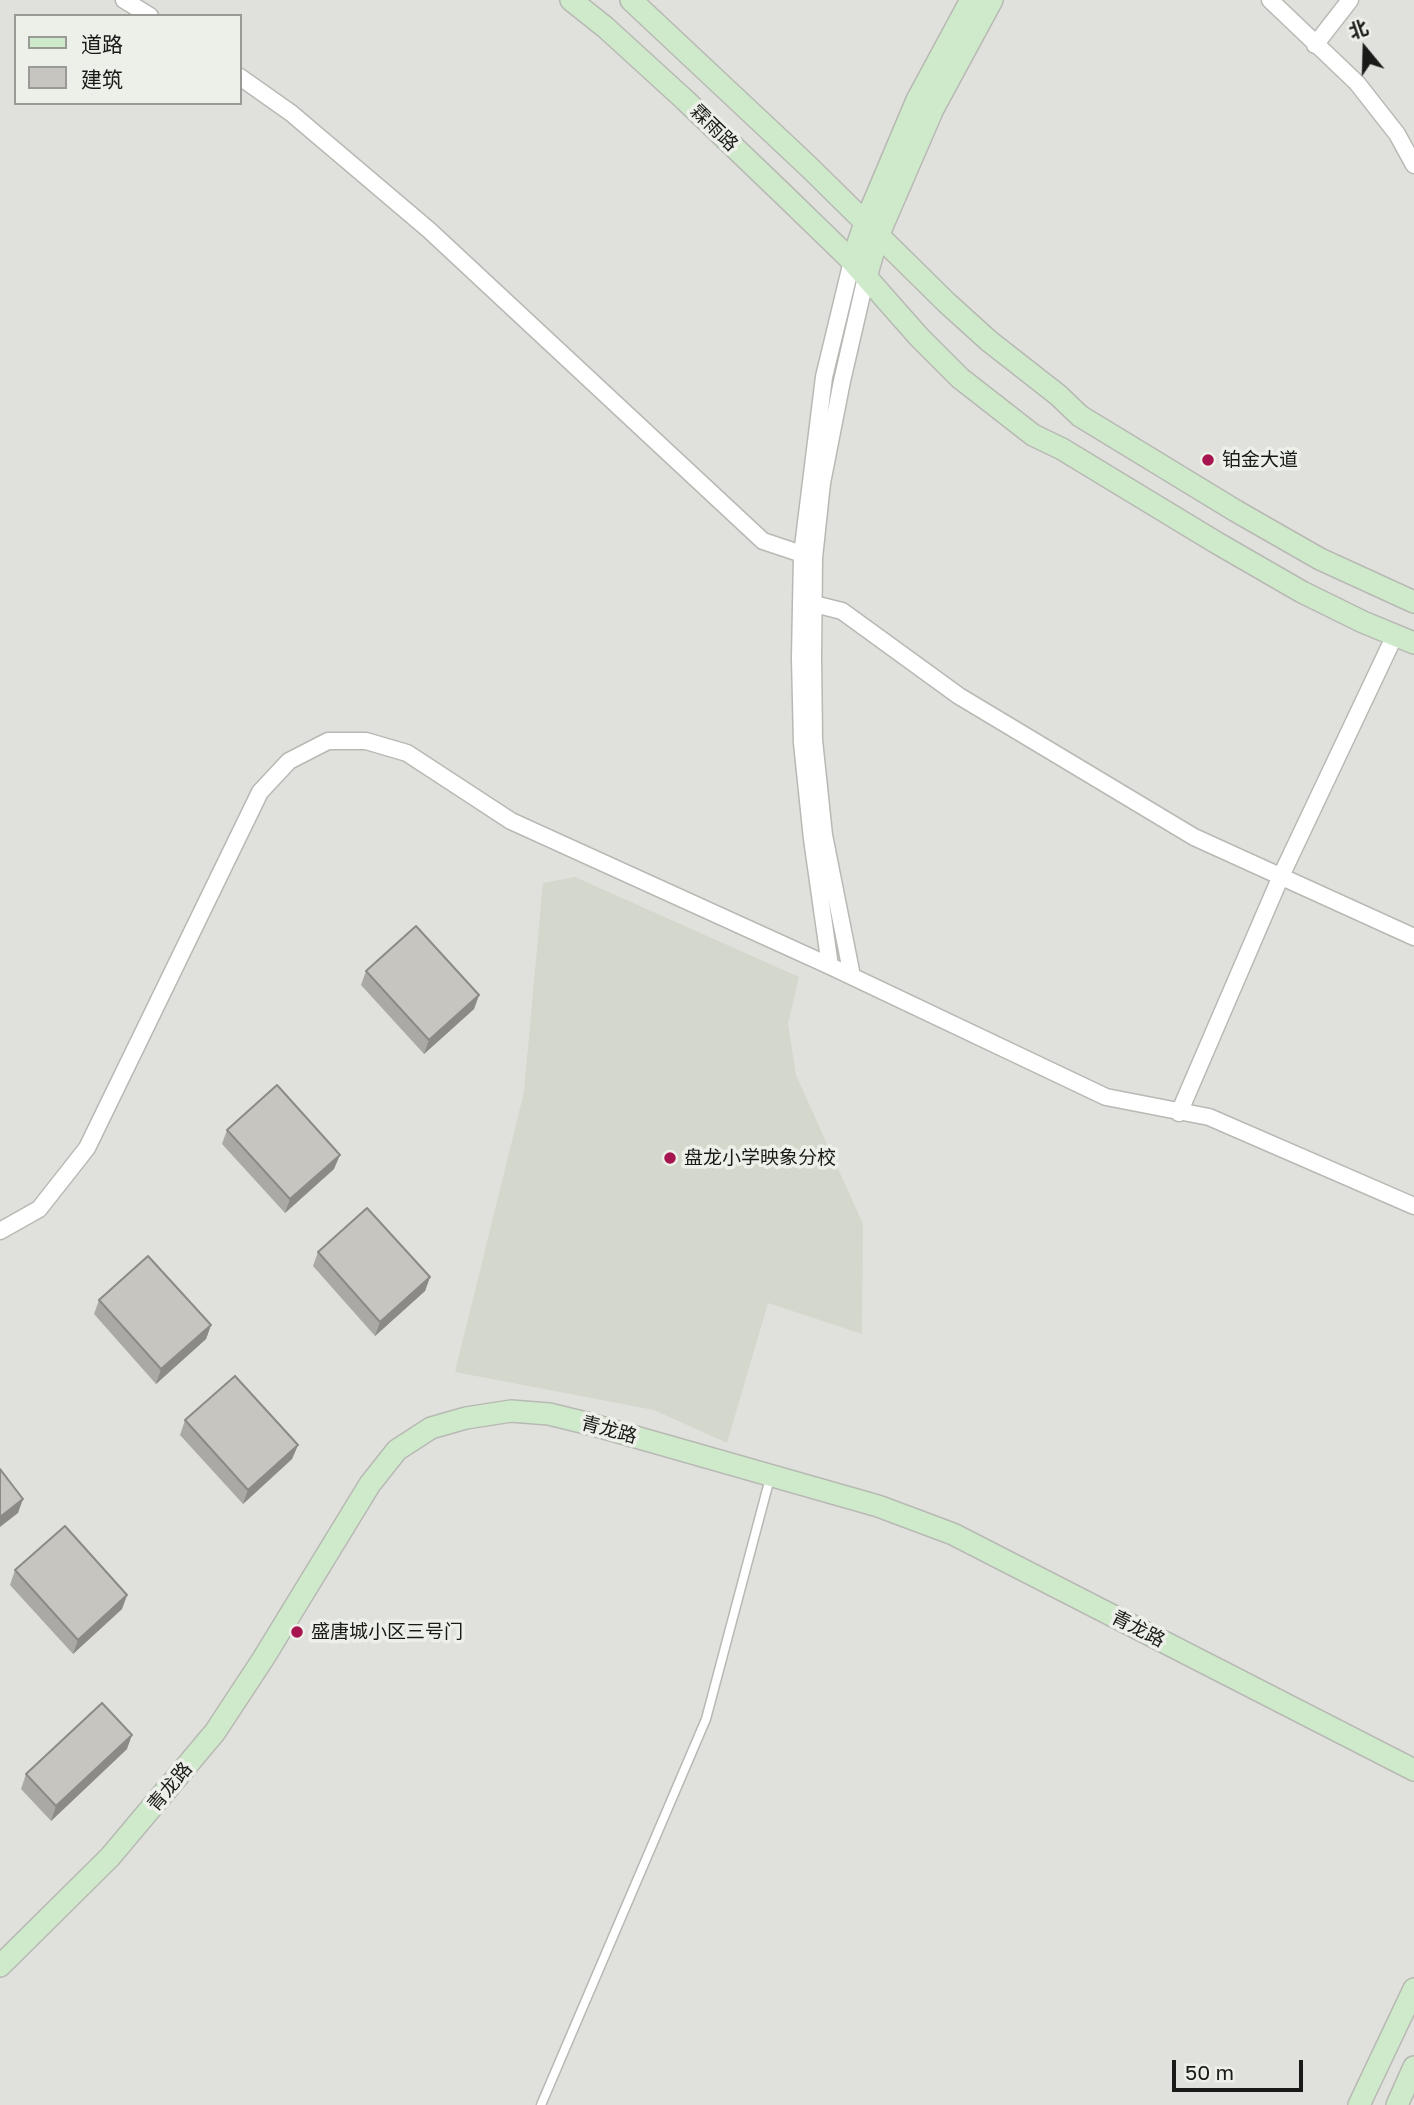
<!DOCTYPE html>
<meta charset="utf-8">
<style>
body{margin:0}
#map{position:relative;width:1414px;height:2105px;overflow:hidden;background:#e0e1dc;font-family:"Golos Text","Noto Sans SC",sans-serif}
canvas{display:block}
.legend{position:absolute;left:14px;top:14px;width:228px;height:91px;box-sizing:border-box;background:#edefe9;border:2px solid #999a96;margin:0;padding:9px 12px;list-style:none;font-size:21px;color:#1a1b19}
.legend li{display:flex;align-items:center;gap:14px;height:35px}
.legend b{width:35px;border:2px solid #999a96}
.north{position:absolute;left:1330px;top:14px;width:70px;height:70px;-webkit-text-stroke:5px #edefe9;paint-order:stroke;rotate:341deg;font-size:19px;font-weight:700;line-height:28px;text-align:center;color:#1a1b19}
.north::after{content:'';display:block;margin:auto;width:24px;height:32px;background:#1a1b19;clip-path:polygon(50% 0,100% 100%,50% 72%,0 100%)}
.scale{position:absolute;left:1172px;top:2060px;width:131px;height:32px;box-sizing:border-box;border:4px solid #1a1b19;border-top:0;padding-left:9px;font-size:21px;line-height:24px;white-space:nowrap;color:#1a1b19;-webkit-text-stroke:5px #edefe9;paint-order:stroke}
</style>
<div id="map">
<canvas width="1414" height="2105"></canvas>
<ul class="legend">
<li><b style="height:9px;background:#cfeacb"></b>道路</li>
<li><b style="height:19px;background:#c6c5c0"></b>建筑</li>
</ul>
<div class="north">北</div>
<div class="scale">50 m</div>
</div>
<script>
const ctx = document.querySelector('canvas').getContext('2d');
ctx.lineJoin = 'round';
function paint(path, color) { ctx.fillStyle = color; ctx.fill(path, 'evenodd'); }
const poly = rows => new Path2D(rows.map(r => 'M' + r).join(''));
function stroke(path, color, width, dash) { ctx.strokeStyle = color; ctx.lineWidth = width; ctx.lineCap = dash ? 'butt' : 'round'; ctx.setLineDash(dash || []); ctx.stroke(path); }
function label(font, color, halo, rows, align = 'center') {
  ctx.font = font + ' "Golos Text","Noto Sans SC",sans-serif'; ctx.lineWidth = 7; ctx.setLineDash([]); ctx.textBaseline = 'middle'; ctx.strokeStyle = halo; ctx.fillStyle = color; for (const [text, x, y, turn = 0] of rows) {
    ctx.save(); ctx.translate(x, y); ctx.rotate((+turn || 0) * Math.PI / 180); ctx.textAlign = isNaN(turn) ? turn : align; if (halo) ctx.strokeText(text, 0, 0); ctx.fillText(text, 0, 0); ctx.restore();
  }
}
paint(poly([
 [575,877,799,977,788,1024,796,1075,863,1224,862,1334,768,1303,727,1443,654,1410,455,1372,524,1092,543,883]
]), '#d4d7cb');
const lane = poly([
 [541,2105,706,1719,770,1478]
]);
const street = poly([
 [124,0,150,16],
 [1270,0,1357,83,1397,134,1414,165],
 [1315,45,1350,0],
 [240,77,291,113,429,230,763,541,814,558],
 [814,604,842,611,959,696,1194,837,1414,937],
 [830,966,812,839,802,743,800,658,802,555,824,377,852,261],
 [852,976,824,835,814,740,813,657,814,558,822,483,842,381,866,277],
 [1179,1113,1281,876,1395,635],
 [0,1231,39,1209,87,1148,260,792,289,761,328,741,366,741,407,753,511,821,830,966,1106,1097,1209,1117,1414,1206]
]);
const secondary = poly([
 [571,0,605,27,685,100,783,194,852,261,919,337,960,378,1033,435,1062,449,1217,543,1302,592,1363,622,1414,643],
 [631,0,809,167,947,303,989,341,1058,395,1080,416,1236,511,1320,559,1414,602],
 [852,261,865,223,917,100,971,0],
 [866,277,878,236,933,109,992,0],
 [0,1966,110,1857,215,1732,263,1659,370,1484,397,1450,431,1428,466,1418,511,1411,549,1414,590,1424,878,1506,953,1534,1414,1770],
 [1359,2105,1414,1989],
 [1397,2105,1414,2067]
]);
stroke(lane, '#b8b9b4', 11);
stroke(street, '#b8b9b4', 19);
stroke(secondary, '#b8b9b4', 24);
stroke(lane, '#fff', 8);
stroke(street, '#fff', 16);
stroke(secondary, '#cfeacb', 21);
paint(poly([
 [366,971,479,995,474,1009,424,1054,361,985],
 [227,1130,334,1169,285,1213,222,1144],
 [318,1252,430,1277,425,1291,375,1336,313,1266],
 [99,1300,211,1325,206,1339,156,1384,94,1314],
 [185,1420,298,1445,292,1459,243,1504,180,1435],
 [15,1570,127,1595,122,1609,73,1654,10,1585],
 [127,1749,51,1821,21,1789,26,1774]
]), '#aaa9a5');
paint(poly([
 [479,995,474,1009,424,1054,429,1040],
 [340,1155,334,1169,285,1213,290,1199],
 [430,1277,425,1291,375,1336,380,1322],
 [211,1325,206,1339,156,1384,161,1369],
 [298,1445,292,1459,243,1504,248,1490],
 [23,1499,18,1513,0,1527,0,1517],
 [127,1595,122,1609,73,1654,78,1640],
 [132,1735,127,1749,51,1821,56,1806]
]), '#8b8a86');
const building = poly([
 [416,926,479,995,429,1040,366,971,416,926],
 [277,1085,340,1155,290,1199,227,1130,277,1085],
 [367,1208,430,1277,380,1322,318,1252,367,1208],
 [148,1256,211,1325,161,1369,99,1300,148,1256],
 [235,1376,298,1445,248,1490,185,1420,235,1376],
 [0,1469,23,1499,0,1517,0,1469],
 [65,1526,127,1595,78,1640,15,1570,65,1526],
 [102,1703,132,1735,56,1806,26,1774,102,1703]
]);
paint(building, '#c6c5c0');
stroke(building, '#8b8a86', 2);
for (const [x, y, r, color] of [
 [1208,460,7,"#a71551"],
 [670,1158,7,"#a71551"],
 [297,1632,7,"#a71551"]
]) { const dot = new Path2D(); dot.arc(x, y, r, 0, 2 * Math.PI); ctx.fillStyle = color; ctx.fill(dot); stroke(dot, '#edefe9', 2.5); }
label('19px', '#1a1b19', '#edefe9', [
 ["霖雨路",714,128,44],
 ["青龙路",609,1430,15],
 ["青龙路",1138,1629,27],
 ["青龙路",170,1787,-50]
]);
label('19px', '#1a1b19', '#edefe9', [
 ["铂金大道",1222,460],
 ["盘龙小学映象分校",684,1158],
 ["盛唐城小区三号门",311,1632]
], 'left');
</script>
